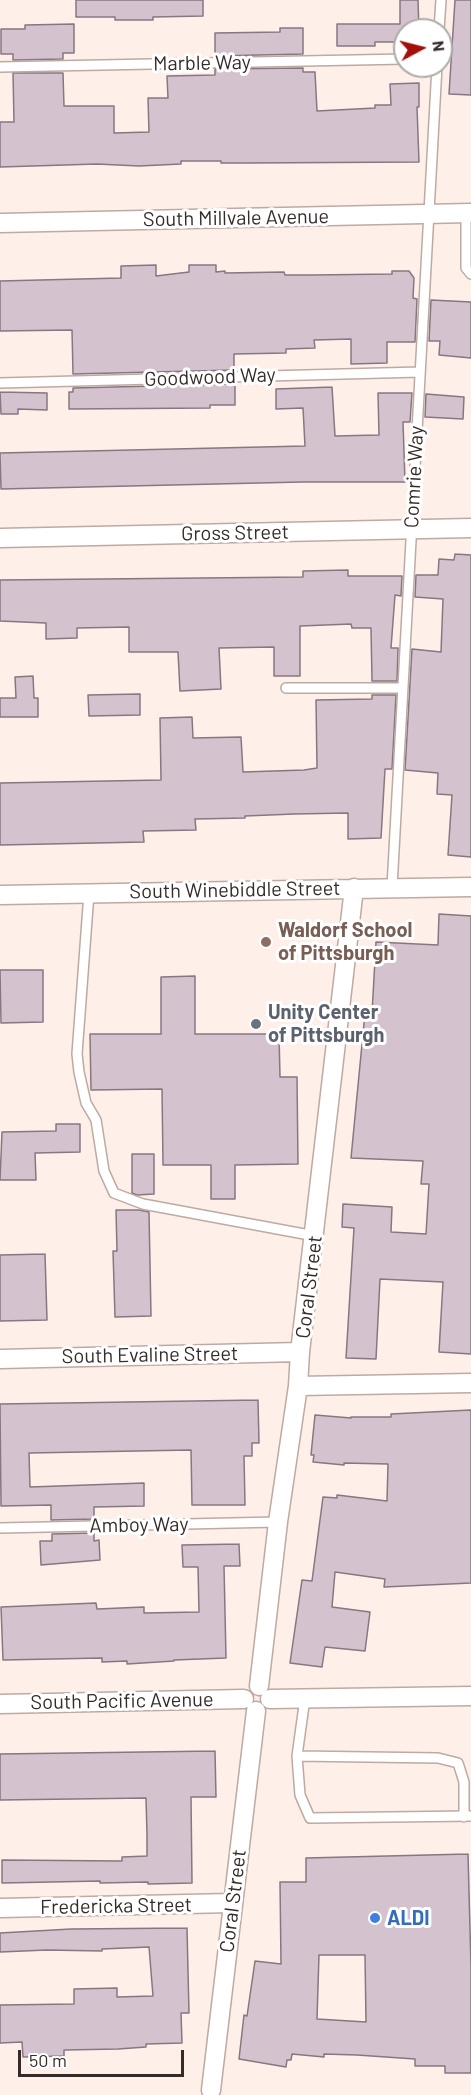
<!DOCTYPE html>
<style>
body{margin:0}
#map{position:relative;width:471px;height:2095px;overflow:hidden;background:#ffefe9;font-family:Barlow,sans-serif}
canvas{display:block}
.north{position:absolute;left:393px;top:18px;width:60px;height:60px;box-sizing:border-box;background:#fff;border:2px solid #aeaba9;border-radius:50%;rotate:83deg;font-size:16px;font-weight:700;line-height:24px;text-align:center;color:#342c29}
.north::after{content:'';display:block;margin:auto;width:21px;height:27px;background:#a40f0a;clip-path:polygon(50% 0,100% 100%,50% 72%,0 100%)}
.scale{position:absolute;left:18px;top:2050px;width:166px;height:27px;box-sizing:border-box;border:3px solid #342c29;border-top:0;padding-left:8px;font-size:18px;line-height:21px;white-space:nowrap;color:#342c29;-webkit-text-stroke:4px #fff;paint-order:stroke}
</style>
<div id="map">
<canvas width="471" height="2095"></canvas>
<div class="north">N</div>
<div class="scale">50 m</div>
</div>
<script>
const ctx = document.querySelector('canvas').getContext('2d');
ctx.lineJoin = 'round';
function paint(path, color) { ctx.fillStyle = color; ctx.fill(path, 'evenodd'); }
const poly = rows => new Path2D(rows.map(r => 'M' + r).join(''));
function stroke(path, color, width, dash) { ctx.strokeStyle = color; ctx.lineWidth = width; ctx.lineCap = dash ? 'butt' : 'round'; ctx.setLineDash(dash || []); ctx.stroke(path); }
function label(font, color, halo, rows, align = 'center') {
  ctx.font = font + ' Barlow,sans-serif'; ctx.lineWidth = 6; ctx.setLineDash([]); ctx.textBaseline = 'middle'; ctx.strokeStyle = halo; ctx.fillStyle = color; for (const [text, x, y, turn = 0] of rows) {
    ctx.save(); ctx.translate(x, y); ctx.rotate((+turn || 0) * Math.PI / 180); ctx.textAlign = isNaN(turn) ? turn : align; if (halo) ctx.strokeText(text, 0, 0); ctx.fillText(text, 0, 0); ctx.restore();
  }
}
const building = poly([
 [76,0,203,0,203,16,153,17,153,20,115,20,115,17,76,17,76,0],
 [400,0,418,0,419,30,405,30,405,42,375,42,375,46,337,46,337,24,400,24,400,0],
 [455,0,471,0,471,95,449,94,455,0],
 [74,24,74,53,63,53,63,59,13,60,13,54,1,54,1,29,25,29,25,25,74,24],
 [280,28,303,28,303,54,215,56,215,33,280,32,280,28],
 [303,68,303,72,315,72,317,111,375,108,375,105,391,105,390,84,419,83,419,107,417,107,419,162,246,163,221,163,221,161,181,161,181,164,139,166,97,164,0,167,0,122,14,122,13,73,63,73,64,106,114,106,114,133,149,132,148,98,168,98,167,76,215,75,215,69,303,68],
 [156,265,156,276,189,272,189,265,216,265,216,272,225,271,225,273,284,272,285,275,313,275,392,274,392,271,409,271,414,278,413,298,417,299,415,342,387,342,387,363,351,364,351,339,314,340,315,348,286,349,286,353,234,354,234,370,73,374,72,330,0,331,0,281,121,278,121,266,156,265],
 [431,300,471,302,471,358,439,355,440,341,429,341,431,300],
 [235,384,235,405,210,405,210,408,69,409,69,392,73,392,73,388,235,384],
 [332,387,335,436,379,435,378,393,412,393,410,422,403,422,405,482,302,482,1,489,0,453,305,446,303,408,276,409,276,389,332,387],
 [0,392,47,393,47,410,18,409,18,414,1,414,0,392],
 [426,394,464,397,463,419,425,417,426,394],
 [455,554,471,555,471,857,448,855,452,795,437,794,438,773,405,770,412,649,441,652,443,599,415,597,416,575,438,575,439,559,454,560,455,554],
 [348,570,348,576,402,576,401,596,395,595,391,648,398,648,397,681,372,681,371,628,352,628,351,624,300,626,300,676,274,676,274,647,219,648,221,689,180,691,178,652,129,652,129,627,77,628,77,638,46,639,46,623,0,621,0,580,303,577,303,571,348,570],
 [33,676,34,698,38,698,38,717,0,717,0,698,16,698,15,677,33,676],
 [140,694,140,715,89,716,88,695,140,694],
 [372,695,396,695,392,769,385,769,381,838,348,839,348,813,294,814,245,816,245,818,195,819,196,830,143,831,144,842,0,845,0,783,161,780,160,718,192,717,193,738,241,737,243,772,304,770,317,768,316,700,372,699,372,695],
 [439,914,471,916,471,1354,439,1352,443,1282,380,1279,376,1359,346,1358,354,1228,342,1227,343,1204,392,1207,391,1232,426,1234,429,1184,421,1184,423,1161,351,1158,365,1013,372,1013,376,942,438,945,439,914],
 [0,970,43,970,43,1022,1,1023,0,970],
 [195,976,195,1034,279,1034,280,1077,297,1077,298,1164,235,1165,235,1199,211,1199,211,1165,163,1165,162,1089,91,1090,90,1034,161,1034,161,977,195,976],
 [56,1124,80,1124,80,1152,35,1153,36,1180,0,1180,2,1132,56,1131,56,1124],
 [132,1154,154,1154,154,1194,137,1195,132,1193,132,1154],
 [116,1210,139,1210,149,1212,151,1316,115,1317,113,1251,117,1251,116,1210],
 [45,1254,47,1320,0,1321,0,1255,45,1254],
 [258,1400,259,1443,252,1443,252,1456,244,1456,245,1505,192,1505,191,1450,29,1453,30,1487,144,1483,144,1506,94,1507,94,1519,51,1520,51,1505,1,1506,0,1404,258,1400],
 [471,1410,471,1583,384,1587,385,1579,335,1572,332,1607,370,1612,365,1651,325,1647,322,1667,290,1663,302,1580,312,1581,323,1497,337,1498,337,1495,387,1501,388,1464,344,1463,344,1465,313,1462,314,1455,311,1455,315,1415,351,1418,351,1417,391,1417,391,1414,471,1410],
 [94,1533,94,1541,99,1540,100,1560,41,1565,40,1541,52,1541,52,1534,94,1533],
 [239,1544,240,1566,224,1566,226,1658,174,1660,174,1661,127,1664,127,1661,102,1662,102,1658,3,1660,1,1607,96,1603,97,1609,144,1607,144,1613,199,1612,198,1567,183,1567,182,1545,239,1544],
 [215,1751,216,1797,191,1797,192,1883,148,1884,148,1882,100,1883,100,1881,2,1883,2,1860,122,1861,122,1857,147,1856,147,1835,146,1798,0,1800,0,1754,215,1751],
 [468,1854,471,1966,471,2073,445,2073,445,2066,415,2066,415,2059,357,2055,324,2054,324,2057,292,2054,291,2060,287,2060,286,2067,239,2059,244,2015,247,2016,255,1961,281,1964,280,1882,306,1882,306,1858,468,1854],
 [319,1955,365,1955,366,2022,317,2019,319,1955],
 [187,1928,189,2013,181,2013,182,2043,146,2044,146,2047,118,2049,64,2050,64,2056,23,2057,22,2042,0,2043,0,2005,74,2004,74,1989,117,1988,117,1997,153,1996,149,1947,102,1949,102,1951,47,1950,0,1952,0,1933,71,1929,187,1928]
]);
paint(building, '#d4c3ce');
stroke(building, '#867781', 1.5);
const lane = poly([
 [439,30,441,0],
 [0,67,405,59],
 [466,213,466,268,471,274],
 [0,383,420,372],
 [286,688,402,688],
 [392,887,437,66],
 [89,893,77,1054,79,1072,86,1103,96,1120,104,1171,114,1193,143,1204,315,1236],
 [0,1528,278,1522],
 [305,1698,297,1756,300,1795,310,1818,471,1816],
 [297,1756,438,1758,458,1763,464,1782,464,1817]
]);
const street = poly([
 [0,223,471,213],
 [0,538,471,528],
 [0,895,471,887],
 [0,1359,300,1352],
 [298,1386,471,1383],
 [259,1686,278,1522,298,1386,300,1352,354,888],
 [270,1699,471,1696],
 [0,1704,244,1699],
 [0,1908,232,1903],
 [211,2090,256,1711]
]);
stroke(lane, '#bdaaa3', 12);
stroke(street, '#bdaaa3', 21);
stroke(lane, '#fff', 9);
stroke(street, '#fff', 18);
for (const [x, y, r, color] of [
 [266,942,6,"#8d6e63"],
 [256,1024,6,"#6b7280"],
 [375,1918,6,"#3f7fe0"]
]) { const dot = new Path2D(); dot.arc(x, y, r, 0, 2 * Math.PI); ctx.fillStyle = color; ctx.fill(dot); stroke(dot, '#fff', 2); }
label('20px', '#342c29', '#fff', [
 ["Marble Way",202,63,-1],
 ["South Millvale Avenue",236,218,-1],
 ["Goodwood Way",210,377,-2],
 ["Comrie Way",414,477,-87],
 ["Gross Street",235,533,-1],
 ["South Winebiddle Street",235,890,-1],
 ["Coral Street",309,1287,-83],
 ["South Evaline Street",150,1355,-1],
 ["Amboy Way",139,1525,-1],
 ["South Pacific Avenue",122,1701,-1],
 ["Coral Street",233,1901,-83],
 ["Fredericka Street",116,1906,-1]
]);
label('bold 20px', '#785e54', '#fff', [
 ["Waldorf School",278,930],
 ["of Pittsburgh",278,953]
], 'left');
label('bold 20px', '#5b616d', '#fff', [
 ["Unity Center",268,1012],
 ["of Pittsburgh",268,1035]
], 'left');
label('bold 20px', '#366cbe', '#fff', [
 ["ALDI",387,1918]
], 'left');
</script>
